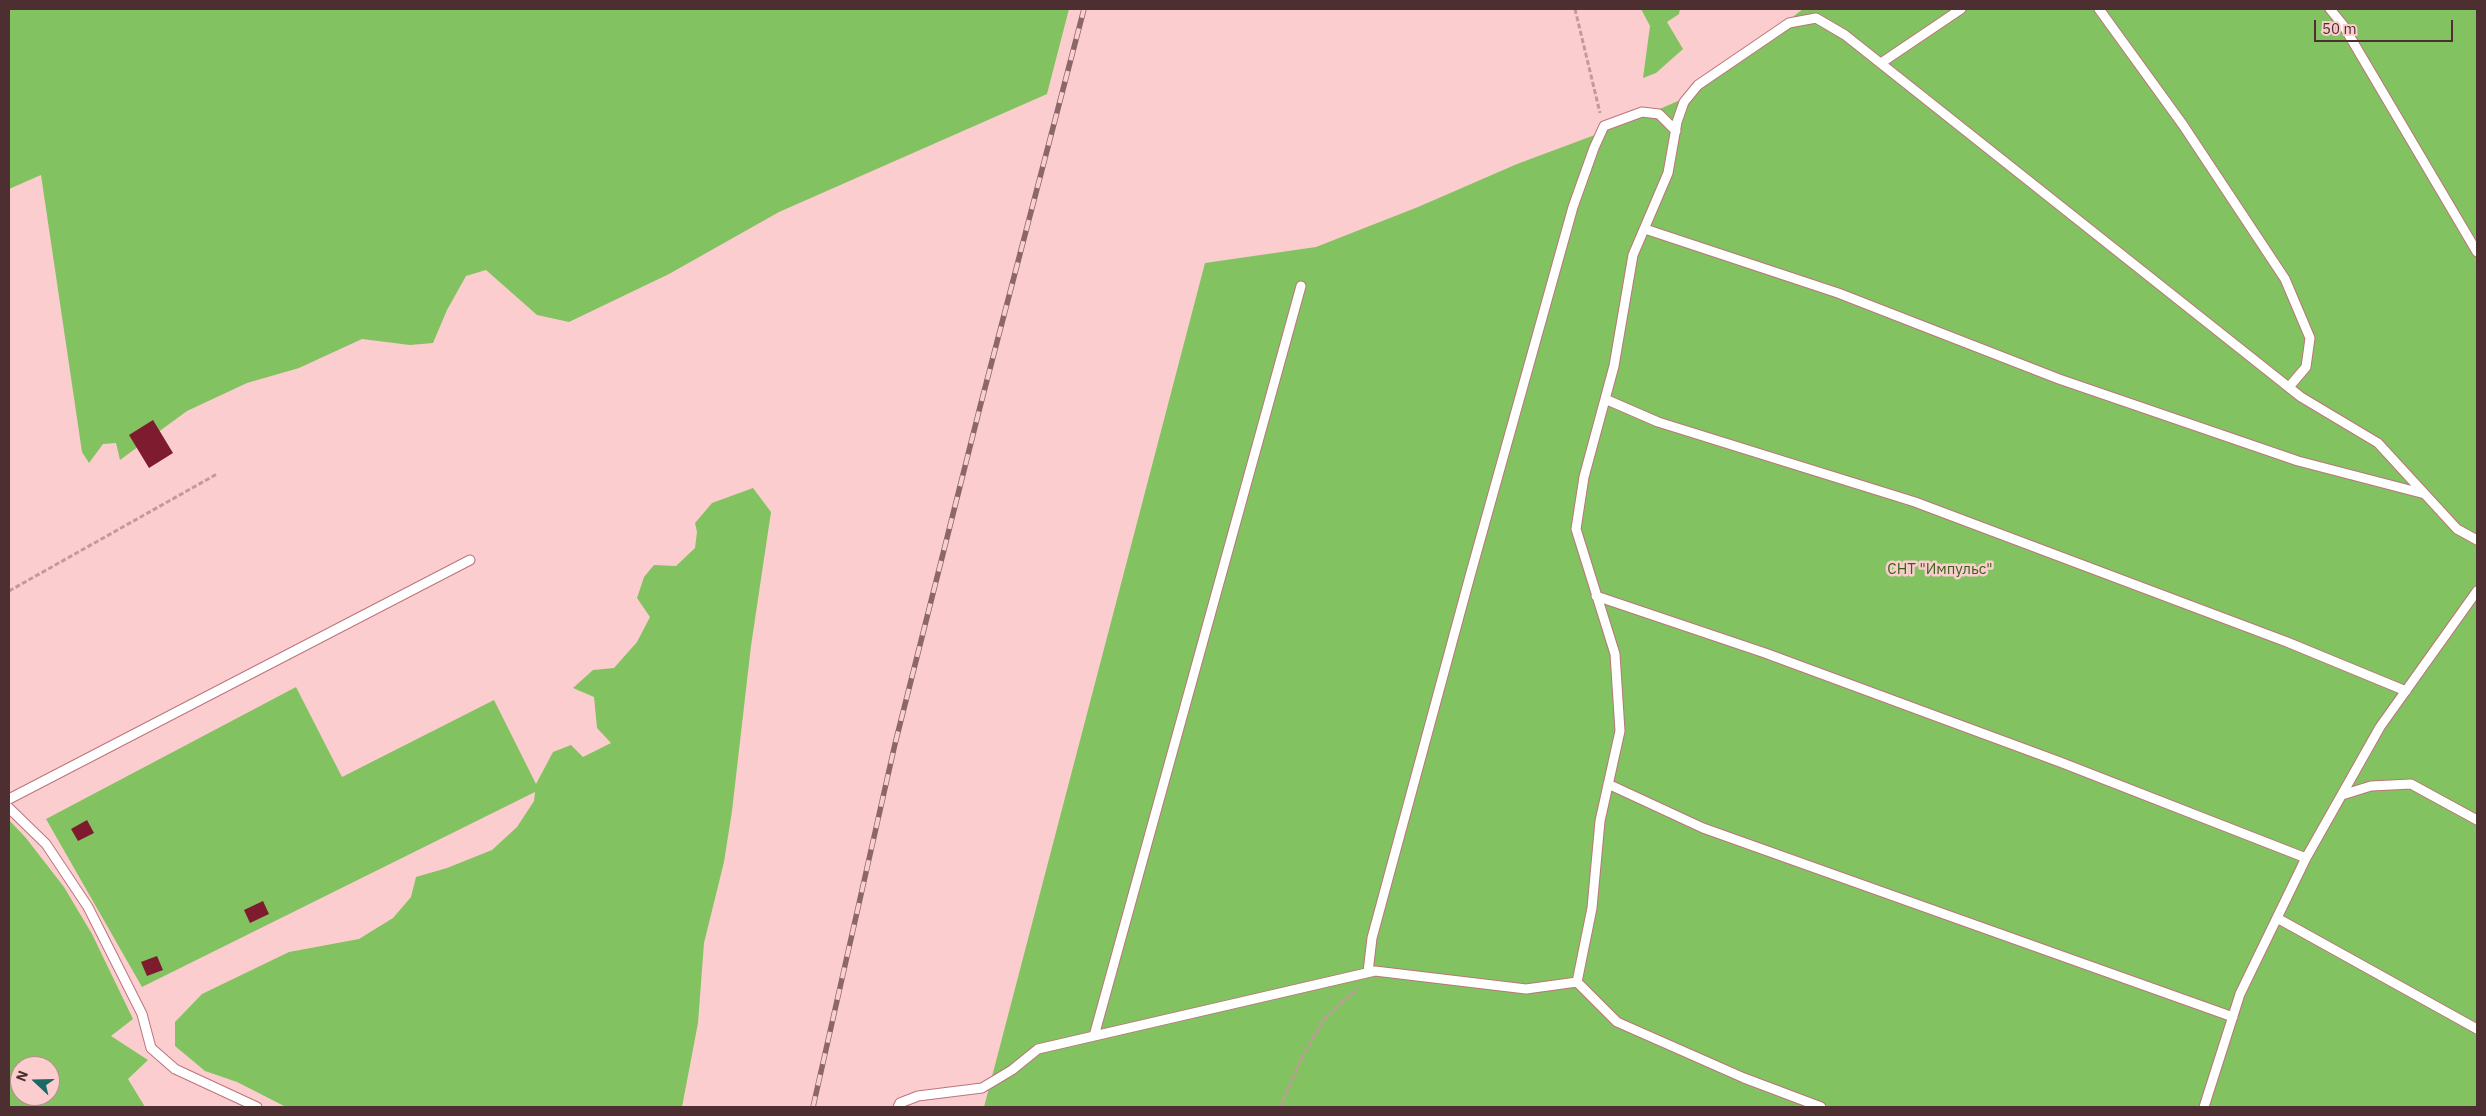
<!DOCTYPE html>
<meta charset="utf-8">
<style>
body{margin:0}
#map{position:relative;width:2486px;height:1116px;overflow:hidden;background:#fccdcf;font-family:"IBM Plex Sans",sans-serif}
canvas{display:block}
.frame{position:absolute;inset:0;border:10px solid #4d2f31;pointer-events:none}
.north{position:absolute;left:10px;top:1056px;width:50px;height:50px;box-sizing:border-box;background:#fccdcf;border:1px solid #b68e90;border-radius:50%;rotate:291deg;font-size:14px;font-weight:700;line-height:20px;text-align:center;color:#4d2f31}
.north::after{content:'';display:block;margin:auto;width:18px;height:22px;background:#1a6868;clip-path:polygon(50% 0,100% 100%,50% 72%,0 100%)}
.scale{position:absolute;left:2314px;top:20px;width:139px;height:22px;box-sizing:border-box;border:2px solid #4d2f31;border-top:0;padding-left:6px;font-size:15px;line-height:18px;white-space:nowrap;color:#4d2f31;-webkit-text-stroke:4px #fccdcf;paint-order:stroke}
</style>
<div id="map">
<canvas width="2486" height="1116"></canvas>
<div class="frame"></div>
<div class="north">N</div>
<div class="scale">50 m</div>
</div>
<script>
const ctx = document.querySelector('canvas').getContext('2d');
ctx.lineJoin = 'round';
function paint(path, color) { ctx.fillStyle = color; ctx.fill(path, 'evenodd'); }
const poly = rows => new Path2D(rows.map(r => 'M' + r).join(''));
function stroke(path, color, width, dash) { ctx.strokeStyle = color; ctx.lineWidth = width; ctx.lineCap = dash ? 'butt' : 'round'; ctx.setLineDash(dash || []); ctx.stroke(path); }
function label(font, color, halo, rows, align = 'center') {
  ctx.font = font + ' "IBM Plex Sans",sans-serif'; ctx.lineWidth = 5; ctx.setLineDash([]); ctx.textBaseline = 'middle'; ctx.strokeStyle = halo; ctx.fillStyle = color; for (const [text, x, y, turn = 0] of rows) {
    ctx.save(); ctx.translate(x, y); ctx.rotate((+turn || 0) * Math.PI / 180); ctx.textAlign = isNaN(turn) ? turn : align; if (halo) ctx.strokeText(text, 0, 0); ctx.fillText(text, 0, 0); ctx.restore();
  }
}
paint(poly([
 [9,9,1069,9,1047,94,779,212,669,274,569,322,537,315,486,270,466,276,447,310,433,343,410,345,362,339,299,368,247,383,187,411,120,460,116,443,103,444,89,463,82,452,41,175,9,189],
 [1641,9,1680,9,1679,14,1667,22,1683,49,1656,73,1643,78,1650,26],
 [1803,9,2477,9,2477,1107,984,1107,1205,263,1316,247,1418,207,1517,164,1635,120,1689,96],
 [753,488,771,512,751,646,732,811,724,862,704,943,698,1023,682,1107,286,1107,237,1082,205,1071,175,1046,175,1022,202,994,289,952,359,939,393,918,411,897,416,877,447,868,492,850,517,827,534,801,535,792,142,987,46,819,296,687,342,777,494,700,536,784,553,752,571,745,583,757,611,743,597,728,594,697,573,688,593,670,614,668,637,642,650,617,637,598,644,577,654,565,676,566,695,548,697,532,695,523,712,503],
 [9,820,26,838,64,887,92,934,133,1019,111,1036,148,1060,128,1079,145,1107,9,1107],
 [20,1066,50,1066,50,1096,20,1096]
]), '#83c260');
paint(poly([
 [153,420,173,453,149,468,129,435],
 [87,820,94,833,78,841,71,829],
 [263,901,269,914,250,923,244,910],
 [157,956,163,970,147,976,141,962]
]), '#7e1b2e');
const service = poly([
 [2099,9,2183,125,2285,279,2310,338,2306,367,2289,387],
 [2330,9,2343,25,2477,252],
 [1881,63,1961,9],
 [1645,229,1838,293,2059,379,2298,461,2425,494],
 [1605,399,1658,422,1915,502,2287,642,2406,691],
 [1596,596,1765,653,2060,762,2306,858],
 [1608,784,1703,828,2233,1017],
 [2342,795,2371,786,2411,784,2477,820],
 [9,799,470,560],
 [9,808,46,844,88,907,142,1014,151,1048,175,1069,257,1107],
 [2277,918,2477,1029],
 [1368,972,1372,938,1470,576,1573,207,1594,148,1604,126,1642,112,1659,114,1676,131],
 [1577,982,1592,908,1600,821,1620,731,1615,654,1576,529,1584,477,1614,366,1633,255,1668,173,1677,122,1684,102,1698,85,1789,23,1816,18,1845,35,2301,397,2378,443,2457,529,2477,540],
 [1094,1036,1301,286],
 [898,1107,900,1103,918,1096,982,1088,1012,1070,1038,1049,1375,971,1526,989,1577,982,1617,1022,1744,1078,1821,1107],
 [2204,1107,2240,994,2306,858,2380,727,2477,591]
]);
stroke(service, '#bb757a', 11);
stroke(poly([
 [1575,9,1600,113],
 [9,591,217,474],
 [1280,1107,1302,1057,1324,1019,1358,988]
]), '#c39a9c', 3, [5, 2.5]);
stroke(service, '#fff', 9);
const rail = poly([
 [813,1107,895,744,980,407,1084,9]
]);
stroke(rail, '#8b6769', 5.5);
stroke(rail, '#fccdcf', 4, [11]);
label('15px', '#356316', '#fccdcf', [
 ["СНТ \"Импульс\"",1940,570]
]);
</script>
